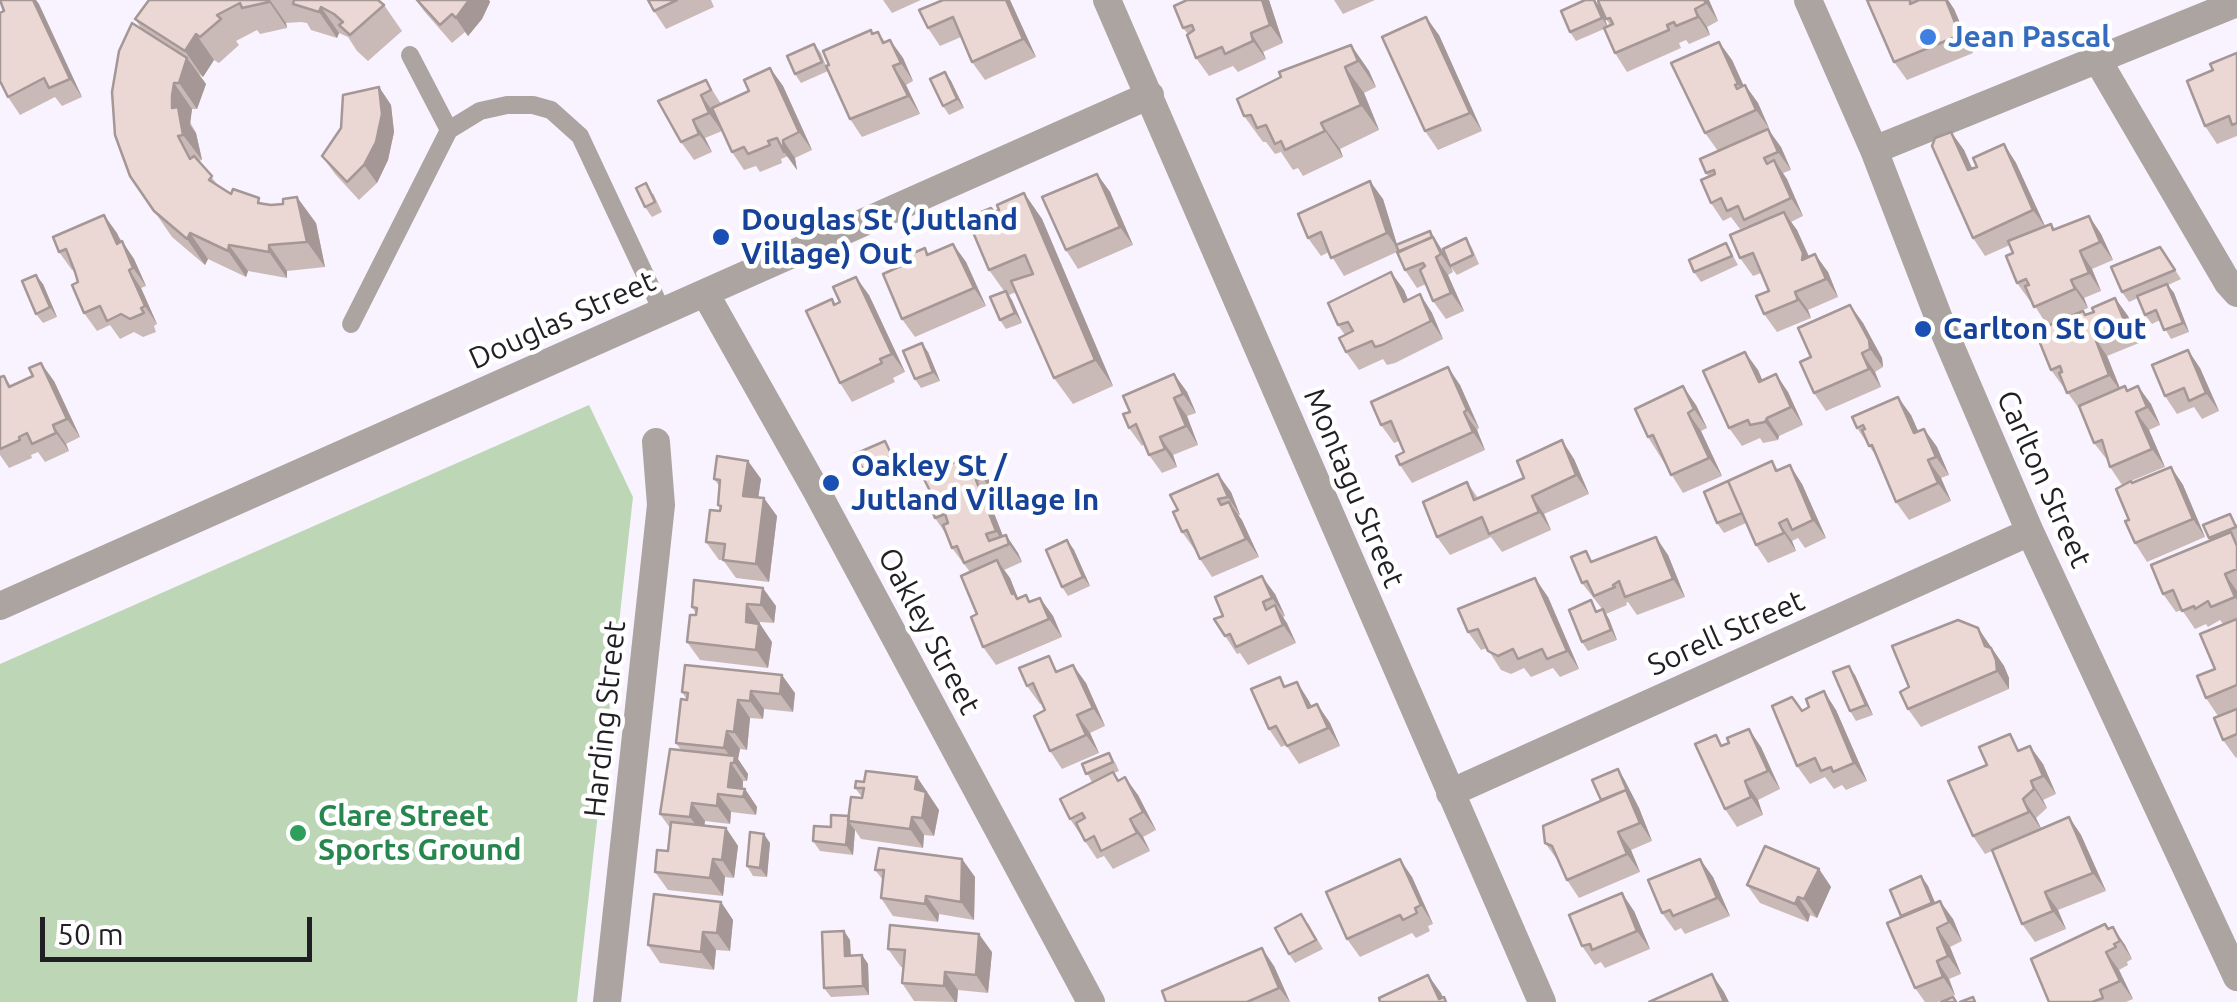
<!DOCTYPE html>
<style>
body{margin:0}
#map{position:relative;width:2237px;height:1002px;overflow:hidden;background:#f9f3ff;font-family:Ubuntu,sans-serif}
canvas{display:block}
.scale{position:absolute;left:40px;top:917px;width:272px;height:45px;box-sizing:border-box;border:5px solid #221f24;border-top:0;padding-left:12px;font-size:30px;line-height:35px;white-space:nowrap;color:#221f24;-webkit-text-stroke:8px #fff;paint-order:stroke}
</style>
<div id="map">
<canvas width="2237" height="1002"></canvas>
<div class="scale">50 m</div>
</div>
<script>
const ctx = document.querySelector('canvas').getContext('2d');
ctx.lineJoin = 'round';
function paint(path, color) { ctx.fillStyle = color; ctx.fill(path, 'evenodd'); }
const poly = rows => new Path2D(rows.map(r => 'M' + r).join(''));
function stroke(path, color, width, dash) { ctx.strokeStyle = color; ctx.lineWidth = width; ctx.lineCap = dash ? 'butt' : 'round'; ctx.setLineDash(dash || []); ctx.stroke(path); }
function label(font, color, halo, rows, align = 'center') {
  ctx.font = font + ' Ubuntu,sans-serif'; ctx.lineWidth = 9; ctx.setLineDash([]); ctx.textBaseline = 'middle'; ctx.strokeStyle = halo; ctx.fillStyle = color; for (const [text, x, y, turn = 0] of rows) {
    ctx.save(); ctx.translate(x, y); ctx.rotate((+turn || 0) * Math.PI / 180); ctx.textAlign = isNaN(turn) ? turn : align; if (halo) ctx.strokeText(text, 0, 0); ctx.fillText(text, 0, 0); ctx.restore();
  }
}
paint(poly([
 [589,405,633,497,577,1002,0,1002,0,664]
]), '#bdd6b6');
stroke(poly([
 [410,55,449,130],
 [351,324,449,130,480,111,507,105,533,105,551,110,580,136,662,311]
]), '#aba4a0', 18);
stroke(poly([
 [1107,0,1542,1002],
 [1808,0,1874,150,1943,329,2030,532,2237,977],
 [2097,59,2228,283,2237,293],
 [1874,150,2237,3],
 [705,293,816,490,1091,1002],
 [0,606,1150,95],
 [1450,793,2030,532],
 [607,1002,661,505,656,442]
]), '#aba4a0', 28);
paint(poly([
 [0,0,36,0,82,97,62,106,55,97,20,115,8,97,4,11],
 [149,0,378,0,384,5,402,31,368,61,357,51,348,37,339,33,337,38,311,30,307,23,301,22,286,23,287,28,260,34,257,30,236,41,239,45,219,63,214,60,203,77,199,74,206,84,197,109,192,109,190,122,196,133,202,160,199,161,220,188,231,194,263,203,316,223,325,267,287,271,287,278,248,271,246,277,208,259,205,265,172,237,130,176,141,28,135,19],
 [416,0,489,0,490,2,482,19,468,36,465,32,452,43,424,11],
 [648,0,711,0,714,7,666,29,654,11],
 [883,0,921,0,892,13],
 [943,0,1010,0,1036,57,985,80,972,62,961,37,940,46,928,28],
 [1269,0,1283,43,1263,52,1266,59,1238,72,1233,66,1209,76,1196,58,1188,34,1183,28],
 [1334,0,1375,0,1343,14],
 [1585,0,1595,0,1608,27,1610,25,1606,19,1600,0,1709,0,1718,21,1707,27,1710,35,1689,44,1686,40,1679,43,1681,48,1627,72,1615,53,1604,29,1576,41,1570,32],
 [1867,0,1948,0,1954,9,1973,53,1907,80,1894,62],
 [871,30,873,34,878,32,885,42,890,40,903,58,913,81,906,85,920,114,862,137,850,119,832,47],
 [1439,35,1482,131,1438,150,1425,131],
 [1719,42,1732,60,1744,86,1745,85,1758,103,1769,128,1718,151,1705,133],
 [814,44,821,53,828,71,801,83,795,74],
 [1351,45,1369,71,1376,87,1364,93,1379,130,1340,149,1343,157,1303,176,1298,168,1293,170,1281,152,1275,154,1266,142,1263,142,1244,116],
 [2237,53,2237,136,2217,144,2205,126,2213,70],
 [770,68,783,86,812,150,795,158,797,170,788,156,781,159,782,163,760,172,756,166,744,170,732,152,722,131,705,138,712,152,694,160,681,142,706,80,721,104,749,91],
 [945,72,951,81,964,108,949,115,943,106],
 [379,87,391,105,394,132,388,160,377,183,359,200,335,174,322,156],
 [1951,132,1964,150,1972,169,1977,167,2004,144,2016,163,2045,227,2051,224,2055,229,2089,216,2101,234,2113,260,2092,269,2101,291,2084,298,2088,308,2047,325,2031,300,2030,301,2017,283,2013,253,2010,245,1985,256,1973,238],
 [1781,147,1791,170,1783,173,1803,216,1791,222,1797,230,1809,256,1828,272,1838,297,1808,310,1811,318,1777,332,1764,314,1769,291,1761,273,1753,276,1740,258,1749,227,1748,226,1740,229,1731,217,1723,221,1711,203,1709,177,1706,173],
 [1097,174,1110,192,1133,245,1078,269,1066,250],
 [653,193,662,212,652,217,645,207],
 [1024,193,1042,219,1113,386,1073,404,1054,378,1016,292,1009,295,1022,323,1006,329,1000,320,1004,291,989,270,994,212],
 [1383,199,1397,245,1430,231,1445,255,1466,238,1472,248,1479,264,1457,275,1450,266,1453,272,1448,275,1464,311,1446,319,1433,301,1426,284,1417,288,1405,270,1399,251,1344,276,1329,252,1321,256,1308,238],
 [104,215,134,259,146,286,141,288,157,324,154,326,156,332,143,337,134,332,120,339,110,325,97,331,84,313,74,269,72,270,59,252],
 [1726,243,1738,265,1701,282,1694,272],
 [953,244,966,262,986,306,915,337,902,319,903,265,925,248,929,254],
 [2160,247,2181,279,2168,285,2174,293,2189,332,2171,339,2160,320,2152,324,2145,315,2138,298,2129,302,2122,292],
 [43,284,57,317,43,323,36,314],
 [1404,290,1408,300,1420,294,1432,313,1443,339,1395,363,1387,365,1383,359,1359,370,1346,352,1345,335,1338,325],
 [869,295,905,372,893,378,895,382,852,402,840,383,832,299,836,304],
 [2115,298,2128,316,2139,343,2107,356,2120,389,2125,386,2128,390,2151,404,2160,425,2149,430,2165,467,2131,481,2133,483,2171,467,2183,485,2205,537,2147,562,2135,543,2129,520,2128,482,2122,485,2110,467,2108,461,2094,443,2081,411,2051,370,2045,341,2083,311,2086,315,2094,312],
 [1850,305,1863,323,1882,358,1883,367,1875,372,1881,387,1826,411,1814,393,1811,357],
 [928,352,940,381,921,388,915,379],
 [2200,368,2219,411,2202,419,2194,407,2177,414,2165,396],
 [1758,370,1762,380,1788,392,1803,425,1779,436,1778,440,1763,443,1760,438,1742,446,1729,428],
 [1174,374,1187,392,1196,413,1187,416,1198,445,1173,455,1177,467,1162,473,1149,455,1144,444,1142,446,1129,428,1130,412],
 [4,376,11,386,54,381,80,437,66,444,69,451,45,462,38,452,31,455,32,458,9,468,0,455,0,377],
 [1460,385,1479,428,1477,430,1485,450,1412,483,1400,465,1404,452,1399,441,1394,443,1381,425],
 [1696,405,1707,428,1701,431,1722,476,1683,493,1648,437],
 [1911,415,1918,432,1924,429,1937,447,1949,475,1941,478,1951,501,1909,520,1896,502,1878,459,1857,428,1852,417],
 [891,450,899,465,869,478,863,469],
 [1574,459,1589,494,1544,514,1551,530,1502,552,1491,537,1450,555,1437,537,1467,482,1478,498],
 [748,461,761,479,758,497,777,516,769,582,736,578,723,560,719,560,706,542,721,509,718,505,720,487,714,479],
 [1772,461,1778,470,1802,484,1826,538,1805,548,1798,538,1792,541,1796,551,1768,563,1756,545,1746,523,1724,533,1717,523],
 [986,473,995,496,988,498,1003,536,1006,535,1018,553,1022,562,1004,570,1010,578,1018,599,1031,602,1040,598,1053,616,1062,637,996,665,983,647,970,572,952,548,946,534,935,518,926,495],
 [1231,492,1240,515,1238,515,1259,557,1212,577,1200,559,1195,550,1182,532,1173,512],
 [2237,524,2237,757,2236,758,2223,740,2218,716,2206,698,2215,669,2224,625,2220,620,2208,627,2206,624,2195,629,2182,610,2176,612,2163,594,2210,540,2203,525],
 [1067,540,1074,550,1090,586,1068,596,1062,587],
 [1668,555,1685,597,1637,615,1628,602,1626,603,1627,605,1606,614,1582,583,1593,561],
 [694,580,776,606,774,623,760,622,760,625,772,642,768,668,700,660,687,642,696,614,692,607],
 [1275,594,1285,616,1283,617,1296,643,1248,665,1240,653,1237,654,1214,619],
 [1548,597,1579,669,1560,677,1553,668,1531,677,1524,668,1511,674,1501,670,1487,648,1481,650,1468,632],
 [1603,609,1609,619,1617,640,1588,651,1582,642,1598,611],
 [1978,628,2004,666,2009,678,2009,689,1921,727,1908,709,1909,687],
 [685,665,795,693,793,712,764,709,763,719,750,718,747,750,740,749,738,759,748,774,747,781,743,781,743,789,745,789,757,807,756,815,731,812,730,824,705,821,704,826,726,828,738,846,734,878,725,877,723,896,668,890,655,872,668,851,670,828,660,814,681,750,676,743,687,700,682,692],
 [1059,671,1086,683,1105,726,1090,733,1099,753,1062,769,1050,751,1045,710,1042,703,1040,704,1027,686],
 [1855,675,1873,715,1856,721,1850,711],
 [1280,677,1286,687,1297,682,1312,707,1317,704,1330,723,1340,746,1299,764,1286,745,1281,747,1269,729],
 [1836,710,1867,781,1846,790,1842,785,1834,789,1825,777,1810,784,1797,766,1802,711],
 [1723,745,1761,747,1780,789,1758,800,1763,815,1737,827,1725,809],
 [2022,750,2043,764,2056,794,2043,800,2047,808,2036,818,2041,829,2069,817,2081,835,2106,891,2058,910,2066,929,2035,942,2022,924,1992,851,1985,854,1973,836],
 [1115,762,1119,771,1114,773,1119,780,1138,795,1156,830,1143,837,1150,851,1113,869,1104,856,1097,859,1070,819,1092,782,1082,764],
 [1618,769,1624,779,1639,808,1652,841,1631,850,1640,872,1579,898,1567,880,1559,862,1545,843,1601,801],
 [917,777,939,810,934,836,924,835,923,848,861,839,855,830,853,855,820,851,813,841,831,827,849,816,862,797,855,788,864,782],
 [770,843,767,877,753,876,747,866],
 [962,859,975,877,974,920,939,914,938,922,893,916,881,898,883,880,875,870],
 [1819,869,1831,887,1817,918,1810,915,1808,922,1760,903,1747,885],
 [1921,876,1928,886,1935,903,1953,919,1962,941,1950,947,1961,974,1949,979,1955,995,1938,1002,1925,1002,1915,988,1902,917],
 [1412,877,1433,924,1428,926,1430,931,1416,938,1412,933,1360,957,1347,939],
 [1713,877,1730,916,1685,934,1681,928,1675,931,1662,913],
 [721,902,733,920,730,951,716,950,714,970,660,963,648,945],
 [1634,911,1650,949,1605,968,1601,962,1595,965,1582,946],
 [1308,923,1323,949,1295,963,1289,954],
 [2109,929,2125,945,2132,959,2127,962,2128,965,2119,970,2133,999,2126,1002,2049,1002],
 [844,931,850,940,851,956,862,955,868,964,869,995,831,997,824,988],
 [888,949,992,952,988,993,958,990,957,1002,914,1001,902,983,903,967,901,967],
 [1274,966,1290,1002,1166,1002]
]), '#cabab7');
paint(poly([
 [33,0,36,0,39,4,82,97,70,79],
 [268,0,270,0,286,23,287,28],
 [469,0,489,0,490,2,482,19,468,36,456,18],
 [1006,0,1010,0,1036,57,1023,39],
 [1262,0,1269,0,1283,43,1270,25],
 [1594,0,1600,6,1608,27,1602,18],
 [1704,0,1709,0,1718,21],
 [1946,0,1948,0,1954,9,1973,53,1960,35],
 [321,7,339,33,337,38,319,12],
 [1695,9,1707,27,1710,35,1698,17],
 [1426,17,1439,35,1482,131,1470,113],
 [1251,33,1263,52,1266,59,1253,41],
 [196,34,214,60,203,77,185,51],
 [890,40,903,58,913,81,901,63],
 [1719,42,1732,60,1751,102,1738,84],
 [1351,45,1369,71,1376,87,1358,61],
 [187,58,206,84,197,109,179,83],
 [893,66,906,85,920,114,908,96],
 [1345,67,1364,93,1379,130,1361,105],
 [770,68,783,86,812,150,799,132],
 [945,72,951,81,964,108,957,99],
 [174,83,192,109,190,125,196,133,202,160,183,135,172,108,172,96],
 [1745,85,1758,103,1769,128,1756,110],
 [379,87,391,105,394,132,388,160,377,183,364,165],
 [701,95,714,113,722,131,709,113],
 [693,120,705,138,712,152,699,134],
 [1321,123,1340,149,1343,157,1325,131],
 [1768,129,1781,147,1791,170,1778,152],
 [1951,132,1964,150,1981,188,1968,170],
 [783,140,795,158,797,170,784,152],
 [2004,144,2016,163,2046,228,2033,210],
 [1774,160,1787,179,1803,216,1791,198],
 [1097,174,1110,192,1133,245,1120,227],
 [1370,181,1383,199,1399,251,1387,233],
 [1024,193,1042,219,1113,386,1095,360],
 [297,197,316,223,325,267,307,242],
 [1784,212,1797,230,1815,271,1802,260],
 [104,215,117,233,130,262,117,244],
 [2089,216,2101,234,2113,260,2100,242],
 [1430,231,1445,255,1453,272,1441,254],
 [190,233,208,259,205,265,187,239],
 [122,241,134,259,146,286,133,268],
 [953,244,966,262,986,306,974,288],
 [229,245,248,271,246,277,228,251],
 [269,245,287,271,287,278,269,252],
 [2080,251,2092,269,2101,291,2089,273],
 [1815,254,1828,272,1838,297,1826,279],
 [1436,257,1448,275,1464,311,1451,293],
 [129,270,141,288,157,324,145,306],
 [1391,272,1404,290,1416,320,1404,302],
 [36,275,43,284,57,317,50,307],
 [856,277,869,295,905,372,892,354],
 [2071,280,2084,298,2088,308,2075,289],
 [2167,284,2174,293,2189,332,2183,323],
 [1006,291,1012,300,1022,323,1015,313],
 [1795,292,1808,310,1811,318,1798,300],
 [1420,294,1432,313,1443,339,1431,321],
 [2115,298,2128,316,2139,343,2126,325],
 [1850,305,1863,323,1882,358,1883,367,1870,349],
 [2095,338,2107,356,2122,393,2109,375],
 [922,343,928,352,940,381,933,372],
 [2188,350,2200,368,2219,411,2206,393],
 [1745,352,1758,370,1771,400,1759,382],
 [1862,353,1875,372,1881,387,1869,369],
 [41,363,54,381,80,437,67,419],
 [1448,367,1460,385,1479,428,1467,410],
 [1174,374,1187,392,1196,413,1183,394],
 [1776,374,1788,392,1803,425,1791,407],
 [1683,386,1696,405,1707,428,1694,409],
 [2138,386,2151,404,2160,425,2147,407],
 [1898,397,1911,415,1927,451,1914,433],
 [1174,398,1187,416,1198,445,1186,426],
 [1464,412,1477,430,1485,450,1473,432],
 [2136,412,2149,430,2165,467,2152,449],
 [1688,413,1701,431,1722,476,1709,458],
 [1767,418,1779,436,1778,440,1765,422],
 [53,425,66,444,69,451,56,433],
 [1924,429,1937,447,1949,475,1936,457],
 [1160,437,1173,455,1177,467,1165,449],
 [1562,440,1574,459,1589,494,1576,475],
 [974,455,986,473,995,496,983,478],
 [1928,460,1941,478,1951,501,1938,483],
 [748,461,761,479,756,514,743,496],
 [1790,465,1802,484,1826,538,1813,520],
 [2171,467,2183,485,2205,537,2193,519],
 [1218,474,1231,492,1240,515,1228,497],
 [976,480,988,498,1008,549,996,531],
 [1532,496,1544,514,1551,530,1539,512],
 [764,498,777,516,769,582,756,564],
 [1229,502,1242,520,1259,557,1246,539],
 [1779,523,1792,541,1796,551,1784,533],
 [1006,535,1018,553,1022,562,1009,544],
 [1656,537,1668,555,1685,597,1673,579],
 [1067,540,1074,550,1090,586,1083,577],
 [997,560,1010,578,1018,598,1027,611,1012,594],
 [2225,574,2237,591,2237,600,2235,597],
 [1262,576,1275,594,1285,616,1272,598],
 [1535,578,1548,597,1579,669,1567,651],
 [763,588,776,606,774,623,761,605],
 [1040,598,1053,616,1062,637,1049,619],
 [747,604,772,642,768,668,756,650,746,622],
 [1275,605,1287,623,1296,643,1283,625],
 [1603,609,1609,619,1617,640,1611,630],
 [1978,628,2004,666,2009,678,2009,689,1997,671],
 [1073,665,1086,683,1105,726,1093,708],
 [1849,666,1855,675,1873,715,1866,705],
 [782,675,795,693,793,712,780,694],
 [1297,682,1309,701,1321,726,1308,708],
 [751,691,764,709,763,719,750,701],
 [1824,691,1836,710,1867,781,1854,763],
 [738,700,750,718,747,750,734,732],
 [1317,704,1330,723,1340,746,1328,728],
 [1077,715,1090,733,1099,753,1086,735],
 [1749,729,1761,747,1780,789,1768,771],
 [727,731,740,749,738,759,748,774,747,781,724,748],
 [2030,746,2043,764,2056,794,2043,776],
 [731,763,743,781,742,797,728,787],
 [1618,769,1624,779,1639,808,1652,841,1640,823],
 [917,777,939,810,934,836,922,818,915,789],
 [1125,777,1138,795,1156,830,1143,812],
 [1745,781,1758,800,1763,815,1751,797],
 [2031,781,2043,800,2047,808,2034,789],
 [745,789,757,807,756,815,743,797],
 [718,794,731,812,730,824,717,806],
 [2023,799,2036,818,2042,830,2029,812],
 [692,803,705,821,703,835,690,817],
 [912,817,924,835,923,848,910,829],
 [2069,817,2081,835,2106,891,2093,873],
 [1130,819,1143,837,1150,851,1137,833],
 [848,821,855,830,853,855,846,845],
 [726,828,738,846,734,878,722,860],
 [1618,832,1631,850,1640,872,1627,854],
 [764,834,770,843,767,877,760,868],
 [713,859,725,877,723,896,710,878],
 [962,859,975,877,974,920,961,902],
 [1400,859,1412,877,1433,924,1421,905],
 [1700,859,1713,877,1730,916,1717,898],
 [1819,869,1831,887,1817,918,1804,899],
 [1921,876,1928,886,1939,912,1932,903],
 [2045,892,2058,910,2066,929,2053,911],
 [1622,893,1634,911,1650,949,1637,931],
 [926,896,939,914,938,922,925,904],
 [1798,897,1810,915,1808,922,1795,904],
 [1940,901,1953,919,1962,941,1949,922],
 [721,902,733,920,730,951,717,933],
 [2113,927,2125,945,2132,959,2120,941],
 [1937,928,1950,947,1961,974,1948,956],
 [844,931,850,940,851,965,845,956],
 [703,932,716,950,714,970,701,952],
 [979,934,992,952,988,993,976,975],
 [1262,948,1274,966,1290,1002,1279,988],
 [2106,952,2119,970,2133,999,2120,981],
 [862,955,868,964,869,995,863,986],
 [1937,961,1949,979,1955,995,1943,977],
 [945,972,958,990,957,1002,955,1002,944,986],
 [1712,974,1724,992,1729,1002,1724,1002],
 [1428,975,1441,993,1445,1002,1439,999]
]), '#a49795');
const building = poly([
 [0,0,33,0,70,79,49,88,44,78,8,97,0,81,0,13,4,11,0,0],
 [149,0,268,0,269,2,242,8,240,3,217,15,221,19,200,37,196,34,185,51,135,19,149,0],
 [294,0,378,0,384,5,350,35,339,25,343,22,334,14,321,7,319,12,293,4,294,0],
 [417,0,469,0,456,18,452,14,440,25,417,0],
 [648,0,677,0,654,11,648,0],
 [943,0,1006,0,1023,39,972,62,953,17,928,28,919,10,943,0],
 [1187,0,1262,0,1270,25,1251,33,1253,41,1225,54,1222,47,1196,58,1187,35,1194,30,1192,25,1183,28,1174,6,1187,0],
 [1585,0,1594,0,1602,18,1570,32,1561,11,1585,0],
 [1600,0,1704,0,1706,3,1695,9,1698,17,1676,26,1674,22,1667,25,1669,30,1615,53,1604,28,1613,24,1610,18,1606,19,1598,1,1600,0],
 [1867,0,1910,0,1910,4,1919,0,1946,0,1960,35,1894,62,1867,0],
 [1426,17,1470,113,1425,131,1382,37,1426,17],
 [132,23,187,58,179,83,174,83,172,96,172,108,178,107,183,135,178,136,190,159,194,156,212,176,209,180,231,194,233,189,259,198,258,203,271,205,283,204,283,199,297,197,307,242,269,245,269,252,229,245,228,251,190,233,187,239,154,211,130,176,115,135,112,92,119,51,132,23],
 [871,30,872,34,878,32,883,43,890,40,901,63,893,66,908,96,850,119,826,66,829,65,823,51,871,30],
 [1719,42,1738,84,1735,85,1737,89,1745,85,1756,110,1705,133,1671,63,1719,42],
 [814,44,822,62,795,74,787,56,814,44],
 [1351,45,1358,61,1345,67,1361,105,1321,123,1325,131,1285,150,1281,141,1275,144,1266,125,1257,128,1251,115,1244,116,1237,99,1281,77,1279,72,1351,45],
 [2237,53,2237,123,2232,125,2229,116,2205,126,2187,81,2213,70,2210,64,2237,53],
 [770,68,799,132,783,140,784,152,777,138,768,141,770,145,748,154,744,147,732,152,712,108,749,91,744,80,770,68],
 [945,72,957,99,943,106,930,79,945,72],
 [706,80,711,90,701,95,709,113,693,120,699,134,681,142,658,101,706,80],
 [379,87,382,114,376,142,364,165,347,182,322,156,341,128,343,95,379,87],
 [1768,129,1778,152,1764,158,1767,164,1774,160,1791,198,1744,220,1738,206,1727,211,1721,198,1711,203,1701,180,1715,174,1714,170,1706,173,1700,159,1768,129],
 [1951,132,1968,170,1977,167,1973,158,2004,144,2033,210,1973,238,1932,146,1935,138,1951,132],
 [1097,174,1120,227,1066,250,1042,197,1097,174],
 [1370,181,1387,233,1331,258,1321,232,1308,238,1298,214,1370,181],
 [646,183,655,202,645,207,636,188,646,183],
 [1024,193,1095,360,1054,378,1011,281,1033,274,1025,255,989,270,967,218,991,208,994,212,999,210,997,205,1024,193],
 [1784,212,1803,253,1802,260,1815,254,1826,279,1795,292,1798,300,1764,314,1756,296,1769,291,1753,253,1740,258,1730,235,1784,212],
 [104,215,117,244,122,241,133,268,129,270,145,306,141,308,144,313,130,319,121,314,107,321,100,306,84,313,72,285,78,282,75,272,66,249,59,252,53,237,104,215],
 [2089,216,2100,242,2080,251,2089,273,2071,280,2075,289,2034,307,2025,286,2029,285,2026,279,2017,283,2006,256,2013,253,2008,241,2051,224,2053,230,2089,216],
 [1430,231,1432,237,1399,252,1396,245,1430,231],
 [1433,237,1441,254,1436,257,1451,293,1433,301,1420,270,1425,266,1423,263,1405,270,1397,252,1433,237],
 [1466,238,1473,255,1450,266,1443,249,1466,238],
 [1726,243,1732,256,1694,272,1689,260,1726,243],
 [953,244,974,288,902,319,883,274,903,265,902,258,925,248,927,255,953,244],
 [2160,247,2175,270,2122,292,2111,267,2160,247],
 [1391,272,1404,302,1420,294,1431,321,1382,345,1375,347,1372,341,1346,352,1339,338,1353,331,1348,322,1338,325,1328,303,1391,272],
 [36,275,50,307,36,314,22,281,36,275],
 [856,277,892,354,880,359,882,363,840,383,806,311,832,299,834,305,840,302,833,287,856,277],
 [2167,284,2183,323,2164,330,2156,310,2145,315,2137,296,2167,284],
 [1006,291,1015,313,1000,320,990,297,1006,291],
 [2115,298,2126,325,2095,338,2109,375,2067,393,2059,373,2062,372,2060,366,2051,370,2040,343,2045,341,2040,329,2083,311,2085,315,2094,312,2092,308,2115,298],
 [1850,305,1869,340,1870,349,1862,353,1869,369,1814,393,1800,362,1811,357,1798,328,1850,305],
 [922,343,933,372,915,379,903,351,922,343],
 [2188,350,2206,393,2189,401,2184,388,2165,396,2152,365,2188,350],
 [1745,352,1759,382,1776,374,1791,407,1767,418,1765,422,1750,425,1748,420,1729,428,1703,371,1745,352],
 [41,363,67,419,53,425,56,433,32,444,27,433,19,437,20,440,0,449,0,377,4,376,9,387,33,376,29,368,41,363],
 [1448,367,1467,410,1464,412,1473,432,1400,465,1396,456,1404,452,1391,421,1381,425,1371,402,1448,367],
 [1174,374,1183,394,1174,398,1186,426,1160,437,1165,449,1149,455,1136,424,1129,428,1123,414,1130,412,1123,396,1174,374],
 [1683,386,1694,409,1688,413,1709,458,1671,475,1653,435,1648,437,1635,409,1683,386],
 [2125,386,2127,391,2138,386,2147,407,2136,412,2152,449,2110,467,2102,440,2094,443,2079,406,2125,386],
 [1898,397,1914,433,1924,429,1936,457,1928,460,1938,483,1896,502,1872,445,1869,446,1862,430,1865,429,1863,425,1857,428,1852,417,1898,397],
 [1562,440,1576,475,1532,496,1539,512,1489,534,1482,517,1437,537,1423,502,1467,482,1474,500,1524,478,1517,461,1562,440],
 [885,441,892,456,863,469,855,454,885,441],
 [974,455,983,478,976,480,996,531,986,534,989,541,1006,535,1009,544,964,563,957,546,952,548,943,525,948,523,945,514,935,518,926,495,931,493,922,475,974,455],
 [717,456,748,461,743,496,764,498,756,564,723,560,725,544,706,542,710,510,720,511,721,506,718,505,720,480,714,479,717,456],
 [1772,461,1776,471,1790,465,1813,520,1792,530,1787,519,1779,523,1784,533,1756,545,1728,481,1772,461],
 [2171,467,2193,519,2135,543,2125,521,2129,520,2116,489,2131,481,2132,483,2171,467],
 [1218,474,1228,497,1218,499,1221,505,1229,502,1246,539,1200,559,1187,530,1182,532,1173,512,1178,510,1170,495,1218,474],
 [1728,481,1742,513,1717,523,1704,492,1728,481],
 [2230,514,2236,527,2209,538,2203,525,2230,514],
 [2231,532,2237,546,2237,569,2225,574,2235,597,2211,607,2208,601,2195,609,2194,606,2182,611,2173,590,2163,594,2151,565,2231,532],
 [1656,537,1673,579,1625,597,1619,581,1613,585,1615,587,1594,596,1587,581,1582,583,1571,557,1586,551,1591,562,1656,537],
 [1067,540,1083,577,1062,587,1046,550,1067,540],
 [997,560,1012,594,1014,593,1017,599,1026,595,1029,602,1040,598,1049,619,983,647,971,617,977,614,961,576,997,560],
 [1262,576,1272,598,1263,602,1266,610,1275,605,1283,625,1236,647,1230,634,1225,636,1214,619,1223,616,1215,597,1262,576],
 [1535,578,1567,651,1547,659,1542,649,1518,659,1513,649,1498,656,1488,651,1478,629,1468,632,1458,609,1535,578],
 [694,580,763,588,761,605,747,604,746,622,759,624,756,650,687,642,690,615,696,615,697,608,692,607,694,580],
 [1591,600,1596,612,1603,609,1611,630,1582,642,1569,610,1591,600],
 [2237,619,2237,685,2206,698,2197,676,2215,669,2200,634,2237,619],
 [1958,620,1978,628,1985,646,1991,648,1996,660,1997,671,1908,709,1900,692,1909,687,1892,646,1958,620],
 [1049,656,1056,672,1073,665,1093,708,1077,715,1086,735,1050,751,1034,716,1045,710,1033,683,1027,686,1019,668,1049,656],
 [685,665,782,675,780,694,751,691,750,701,738,700,734,732,727,731,724,748,676,743,681,699,687,700,688,693,682,692,685,665],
 [1849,666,1866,705,1850,711,1833,672,1849,666],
 [1280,677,1284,687,1297,682,1308,708,1317,704,1328,728,1287,746,1276,726,1269,729,1251,689,1280,677],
 [1824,691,1854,763,1833,772,1831,767,1821,771,1815,758,1797,766,1772,706,1792,697,1802,711,1809,707,1806,699,1824,691],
 [2237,709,2237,734,2223,740,2214,718,2237,709],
 [1749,729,1768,771,1745,781,1751,797,1725,809,1695,744,1716,735,1721,746,1729,743,1727,738,1749,729],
 [2010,734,2018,751,2030,746,2043,776,2031,781,2034,789,2023,799,2029,812,1973,836,1948,781,1987,765,1979,747,2010,734],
 [670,749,735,756,734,763,731,763,728,787,745,789,743,797,718,794,717,806,692,803,690,817,660,814,670,749],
 [1109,753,1113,762,1086,774,1082,764,1109,753],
 [1618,769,1628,793,1626,790,1601,800,1592,780,1618,769],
 [866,771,917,777,915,789,926,792,922,818,912,817,910,829,848,821,851,797,862,798,864,788,855,788,856,781,864,782,866,771],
 [1113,772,1118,781,1125,777,1143,812,1130,819,1137,833,1101,851,1094,836,1085,841,1076,823,1085,818,1082,813,1070,819,1060,799,1113,772],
 [1626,790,1640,823,1618,832,1627,854,1567,880,1552,846,1545,843,1543,826,1626,790],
 [831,815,849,816,846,845,813,841,814,826,831,827,831,815],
 [2069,817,2093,873,2045,892,2053,911,2022,924,1992,850,2069,817],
 [671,822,726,828,722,860,713,859,710,878,655,872,657,850,668,851,671,822],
 [750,832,764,834,760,868,747,866,750,832],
 [1765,846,1819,869,1804,899,1798,897,1795,904,1747,885,1765,846],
 [879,848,962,859,961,902,926,896,925,904,881,898,884,870,875,870,879,848],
 [1400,859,1421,905,1415,908,1417,913,1403,920,1400,915,1347,939,1326,892,1400,859],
 [1700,859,1717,898,1673,916,1670,910,1662,913,1648,880,1700,859],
 [1921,876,1932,903,1901,916,1890,890,1921,876],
 [1622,893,1637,931,1592,950,1590,944,1582,946,1569,915,1622,893],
 [654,894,721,902,717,933,703,932,701,952,648,945,654,894],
 [1940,901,1949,922,1937,928,1948,956,1937,961,1943,977,1915,988,1887,923,1940,901],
 [1301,914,1316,940,1289,954,1275,928,1301,914],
 [2105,924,2108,929,2113,927,2120,941,2114,944,2116,947,2106,952,2120,981,2100,990,2103,998,2092,1002,2049,1002,2031,959,2105,924],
 [890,925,979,934,976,975,945,972,944,986,902,983,905,950,888,949,890,925],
 [844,931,845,956,862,955,863,986,824,988,822,932,844,931],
 [1262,948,1279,988,1247,1002,1166,1002,1162,991,1262,948],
 [1712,974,1724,1002,1649,1002,1712,974],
 [1428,975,1439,999,1444,997,1446,1002,1380,1002,1379,998,1428,975],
 [1953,997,1956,1002,1941,1002,1953,997],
 [1973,997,1975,1002,1960,1002,1973,997]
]);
paint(building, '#ebd8d5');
stroke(building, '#a49795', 2.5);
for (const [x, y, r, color] of [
 [1928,37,10,"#3f7fe0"],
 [721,237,10,"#1a4fb4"],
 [1923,329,10,"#1a4fb4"],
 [831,483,10,"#1a4fb4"],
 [298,833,10,"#2e9e5b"]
]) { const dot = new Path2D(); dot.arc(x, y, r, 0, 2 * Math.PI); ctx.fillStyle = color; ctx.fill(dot); stroke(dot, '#fff', 4); }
label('bold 30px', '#366cbe', '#fff', [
 ["Jean Pascal",1948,37]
], 'left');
label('bold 30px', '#164399', '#fff', [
 ["Douglas St (Jutland",741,220],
 ["Village) Out",741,254],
 ["Carlton St Out",1943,329],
 ["Oakley St /",851,466],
 ["Jutland Village In",851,500]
], 'left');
label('30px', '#221f24', '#fff', [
 ["Douglas Street",562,320,-24],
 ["Carlton Street",2044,479,66],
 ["Montagu Street",1354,488,67],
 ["Oakley Street",929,631,62],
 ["Sorell Street",1726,633,-24],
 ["Harding Street",605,719,-84]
]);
label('bold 30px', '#27864d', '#fff', [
 ["Clare Street",318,816],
 ["Sports Ground",318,850]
], 'left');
</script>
